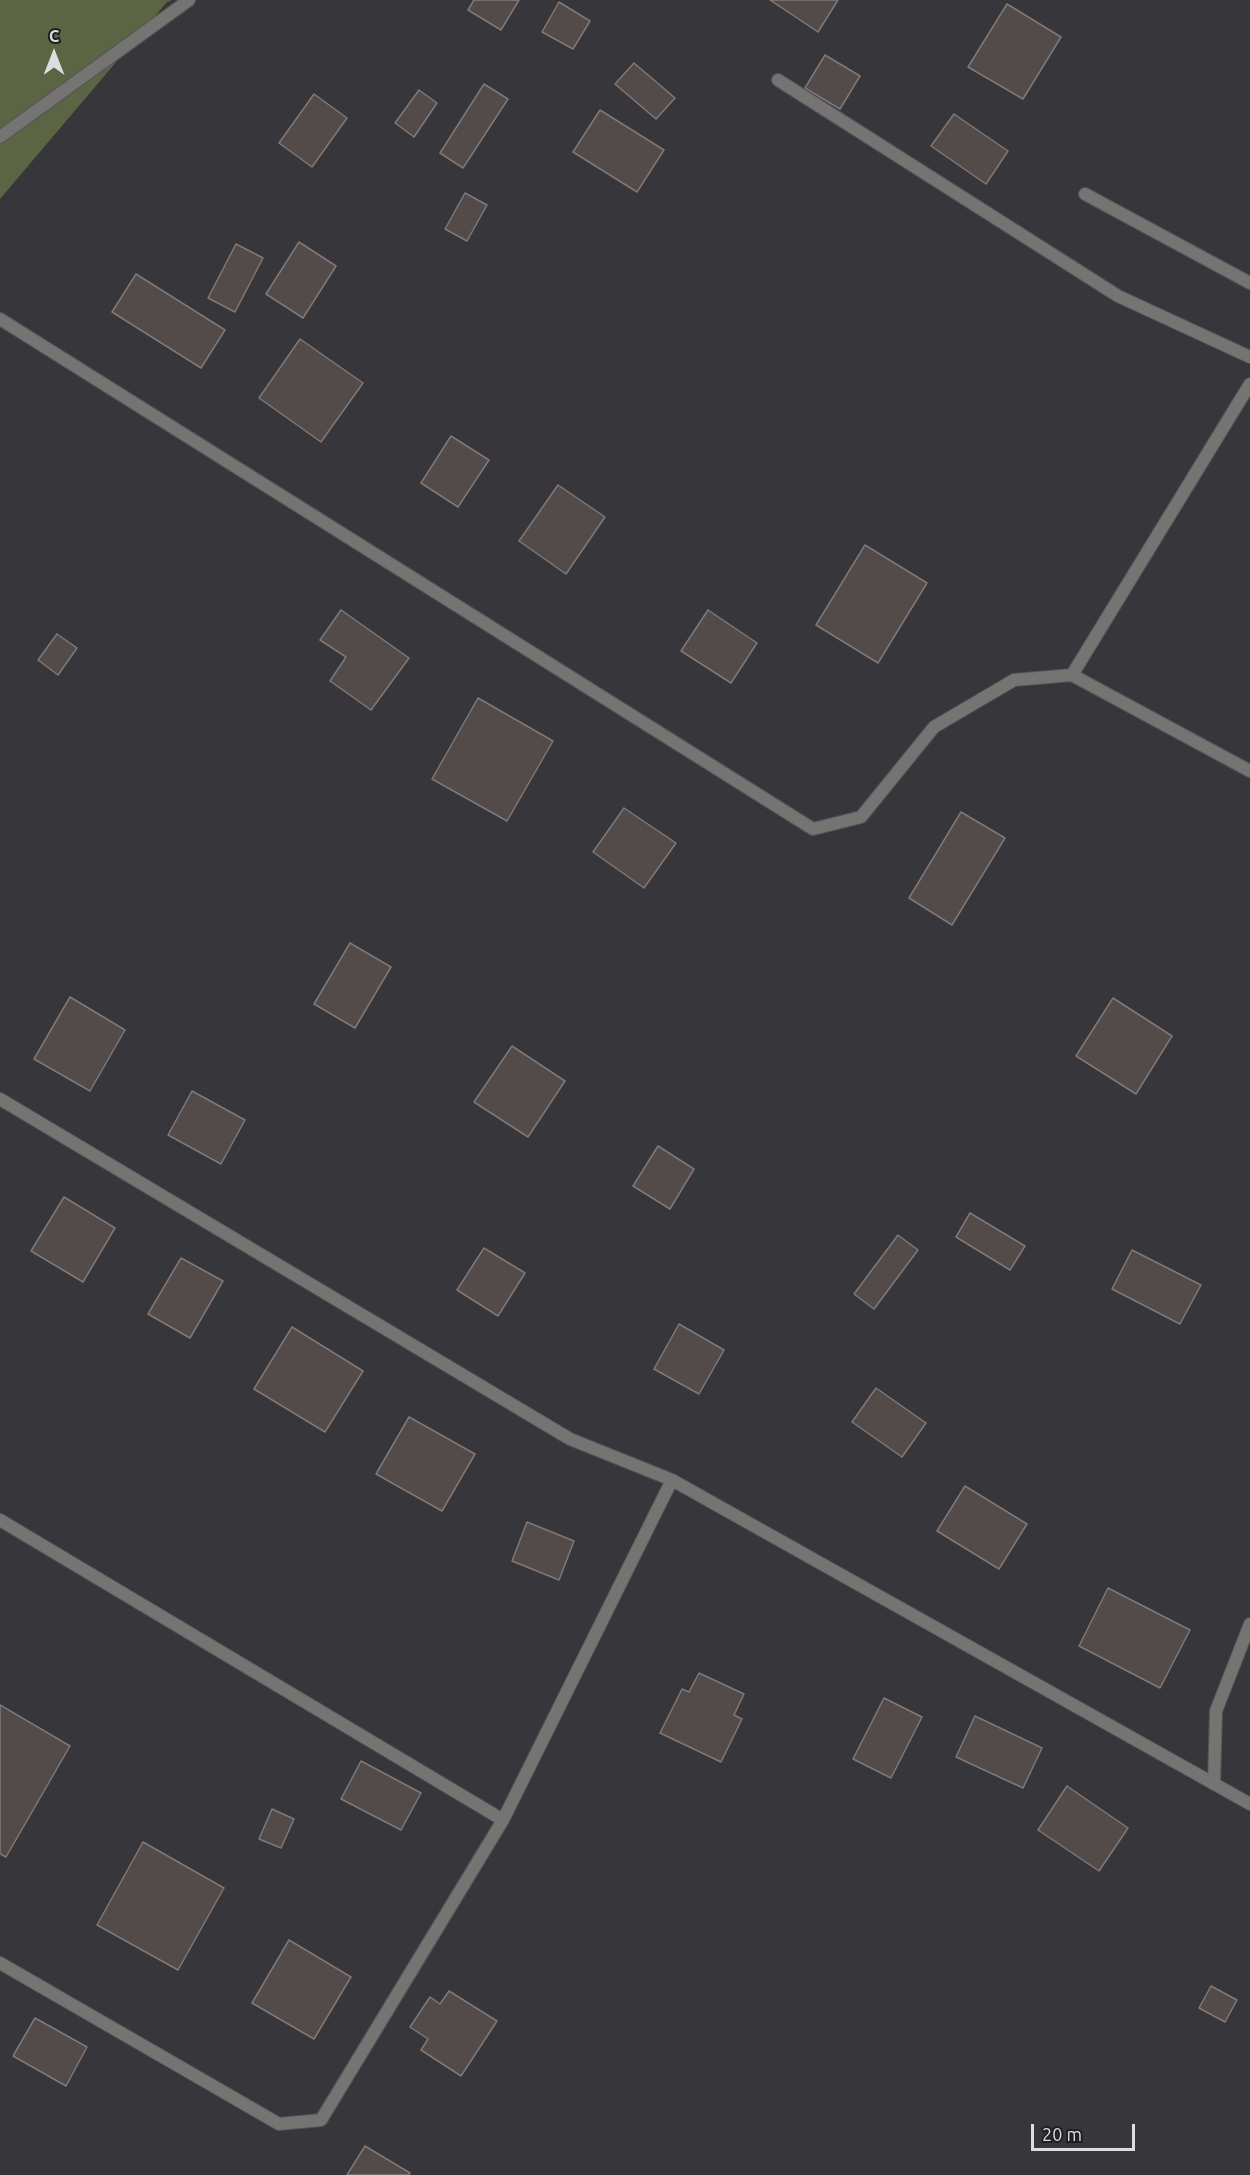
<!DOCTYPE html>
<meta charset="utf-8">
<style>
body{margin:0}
#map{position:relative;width:1250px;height:2175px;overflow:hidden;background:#37363b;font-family:Ubuntu,sans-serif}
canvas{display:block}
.north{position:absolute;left:24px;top:24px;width:60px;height:60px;-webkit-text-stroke:4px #1f1e20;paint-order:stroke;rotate:0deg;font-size:16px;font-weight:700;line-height:24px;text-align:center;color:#dddce0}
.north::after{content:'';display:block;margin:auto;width:21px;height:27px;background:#dddce0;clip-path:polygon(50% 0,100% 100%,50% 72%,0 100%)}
.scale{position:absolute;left:1031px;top:2124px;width:104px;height:27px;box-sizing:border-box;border:3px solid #dddce0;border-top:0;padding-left:8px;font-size:18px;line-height:21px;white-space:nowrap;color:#dddce0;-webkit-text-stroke:4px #1f1e20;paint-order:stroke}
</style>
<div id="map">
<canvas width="1250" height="2175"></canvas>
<div class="north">С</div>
<div class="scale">20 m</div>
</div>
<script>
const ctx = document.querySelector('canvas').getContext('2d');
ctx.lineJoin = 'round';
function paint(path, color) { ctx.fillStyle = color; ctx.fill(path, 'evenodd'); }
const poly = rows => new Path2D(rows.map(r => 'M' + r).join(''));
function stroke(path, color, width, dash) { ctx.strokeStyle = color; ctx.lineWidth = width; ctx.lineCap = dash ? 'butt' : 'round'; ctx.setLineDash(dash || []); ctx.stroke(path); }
paint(poly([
 [0,0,172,0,167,2,0,199]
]), '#5b6543');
const building = poly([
 [474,0,519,0,501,30,468,10,474,0],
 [770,0,838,0,818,32,770,0],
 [559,2,590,21,573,49,542,32,559,2],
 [1007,4,1061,37,1023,99,968,67,1007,4],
 [825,55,860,76,840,109,805,88,825,55],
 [634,63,675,98,656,119,615,84,634,63],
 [484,84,508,99,463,168,440,153,484,84],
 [419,90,437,103,414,137,395,123,419,90],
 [314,94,347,118,312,167,279,143,314,94],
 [600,110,664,150,637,192,573,152,600,110],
 [954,114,1008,151,986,184,931,146,954,114],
 [465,193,487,205,467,241,445,229,465,193],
 [299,242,336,266,303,318,266,294,299,242],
 [236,244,263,258,235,312,208,298,236,244],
 [136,274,225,330,201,368,112,312,136,274],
 [300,339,363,383,321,442,259,398,300,339],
 [451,436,489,460,458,507,421,483,451,436],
 [558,485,605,517,566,574,519,541,558,485],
 [865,545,927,583,878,663,816,625,865,545],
 [341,610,409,658,371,710,330,681,346,657,320,640,341,610],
 [708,610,757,643,731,683,681,651,708,610],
 [57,634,77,648,58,675,38,660,57,634],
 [478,698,553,741,507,821,432,779,478,698],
 [624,808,676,843,644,888,593,852,624,808],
 [961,812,1005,838,952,925,909,898,961,812],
 [350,943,391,967,355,1028,314,1004,350,943],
 [70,997,125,1030,90,1091,34,1059,70,997],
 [1113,998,1172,1036,1136,1094,1076,1056,1113,998],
 [512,1046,565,1081,528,1137,474,1102,512,1046],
 [192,1091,245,1120,221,1164,168,1135,192,1091],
 [658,1146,694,1169,670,1209,633,1186,658,1146],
 [64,1197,115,1228,83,1282,31,1251,64,1197],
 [970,1213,1025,1246,1010,1270,956,1237,970,1213],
 [898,1235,918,1250,874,1309,854,1294,898,1235],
 [484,1248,525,1273,498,1316,457,1290,484,1248],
 [1132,1250,1201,1285,1180,1324,1112,1289,1132,1250],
 [181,1258,223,1281,190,1338,148,1314,181,1258],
 [679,1324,724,1350,699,1394,654,1369,679,1324],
 [292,1327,363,1371,325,1432,254,1389,292,1327],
 [876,1388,926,1423,902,1457,852,1422,876,1388],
 [409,1417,475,1454,442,1511,376,1474,409,1417],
 [965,1486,1027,1524,999,1569,937,1531,965,1486],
 [527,1522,574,1541,559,1580,512,1561,527,1522],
 [1108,1588,1190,1630,1160,1688,1079,1646,1108,1588],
 [699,1673,744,1694,734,1715,742,1719,721,1762,660,1733,682,1689,689,1692,699,1673],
 [884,1698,922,1717,891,1778,853,1759,884,1698],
 [0,1705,70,1746,6,1857,0,1854,0,1705],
 [975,1716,1042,1748,1023,1788,956,1757,975,1716],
 [361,1761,421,1793,401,1830,341,1799,361,1761],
 [1067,1786,1128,1828,1099,1871,1038,1830,1067,1786],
 [272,1809,294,1819,281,1848,259,1839,272,1809],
 [143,1842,224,1888,178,1970,97,1925,143,1842],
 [289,1940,351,1977,314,2039,252,2003,289,1940],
 [1211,1986,1237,2000,1225,2022,1199,2008,1211,1986],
 [449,1991,497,2021,461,2076,421,2050,428,2039,410,2027,430,1997,440,2004,449,1991],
 [35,2018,87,2047,66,2086,13,2056,35,2018],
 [365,2146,410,2173,409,2175,347,2175,365,2146]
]);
paint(building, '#524b4a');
stroke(building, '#807978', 1.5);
const service = poly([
 [778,80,1118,296,1250,357],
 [0,137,189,0],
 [0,319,813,829,861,817,934,727,1014,680,1072,675,1250,771],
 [1072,675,1250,384],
 [0,1520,503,1820],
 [1214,1784,1216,1711,1250,1624],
 [0,1963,279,2124,321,2120,503,1820,672,1480]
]);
const minor = poly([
 [1085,194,1250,283],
 [0,1099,570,1439,672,1480,1250,1804]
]);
stroke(service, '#555459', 14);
stroke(minor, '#555459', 14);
stroke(service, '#757472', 12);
stroke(minor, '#757472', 12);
</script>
